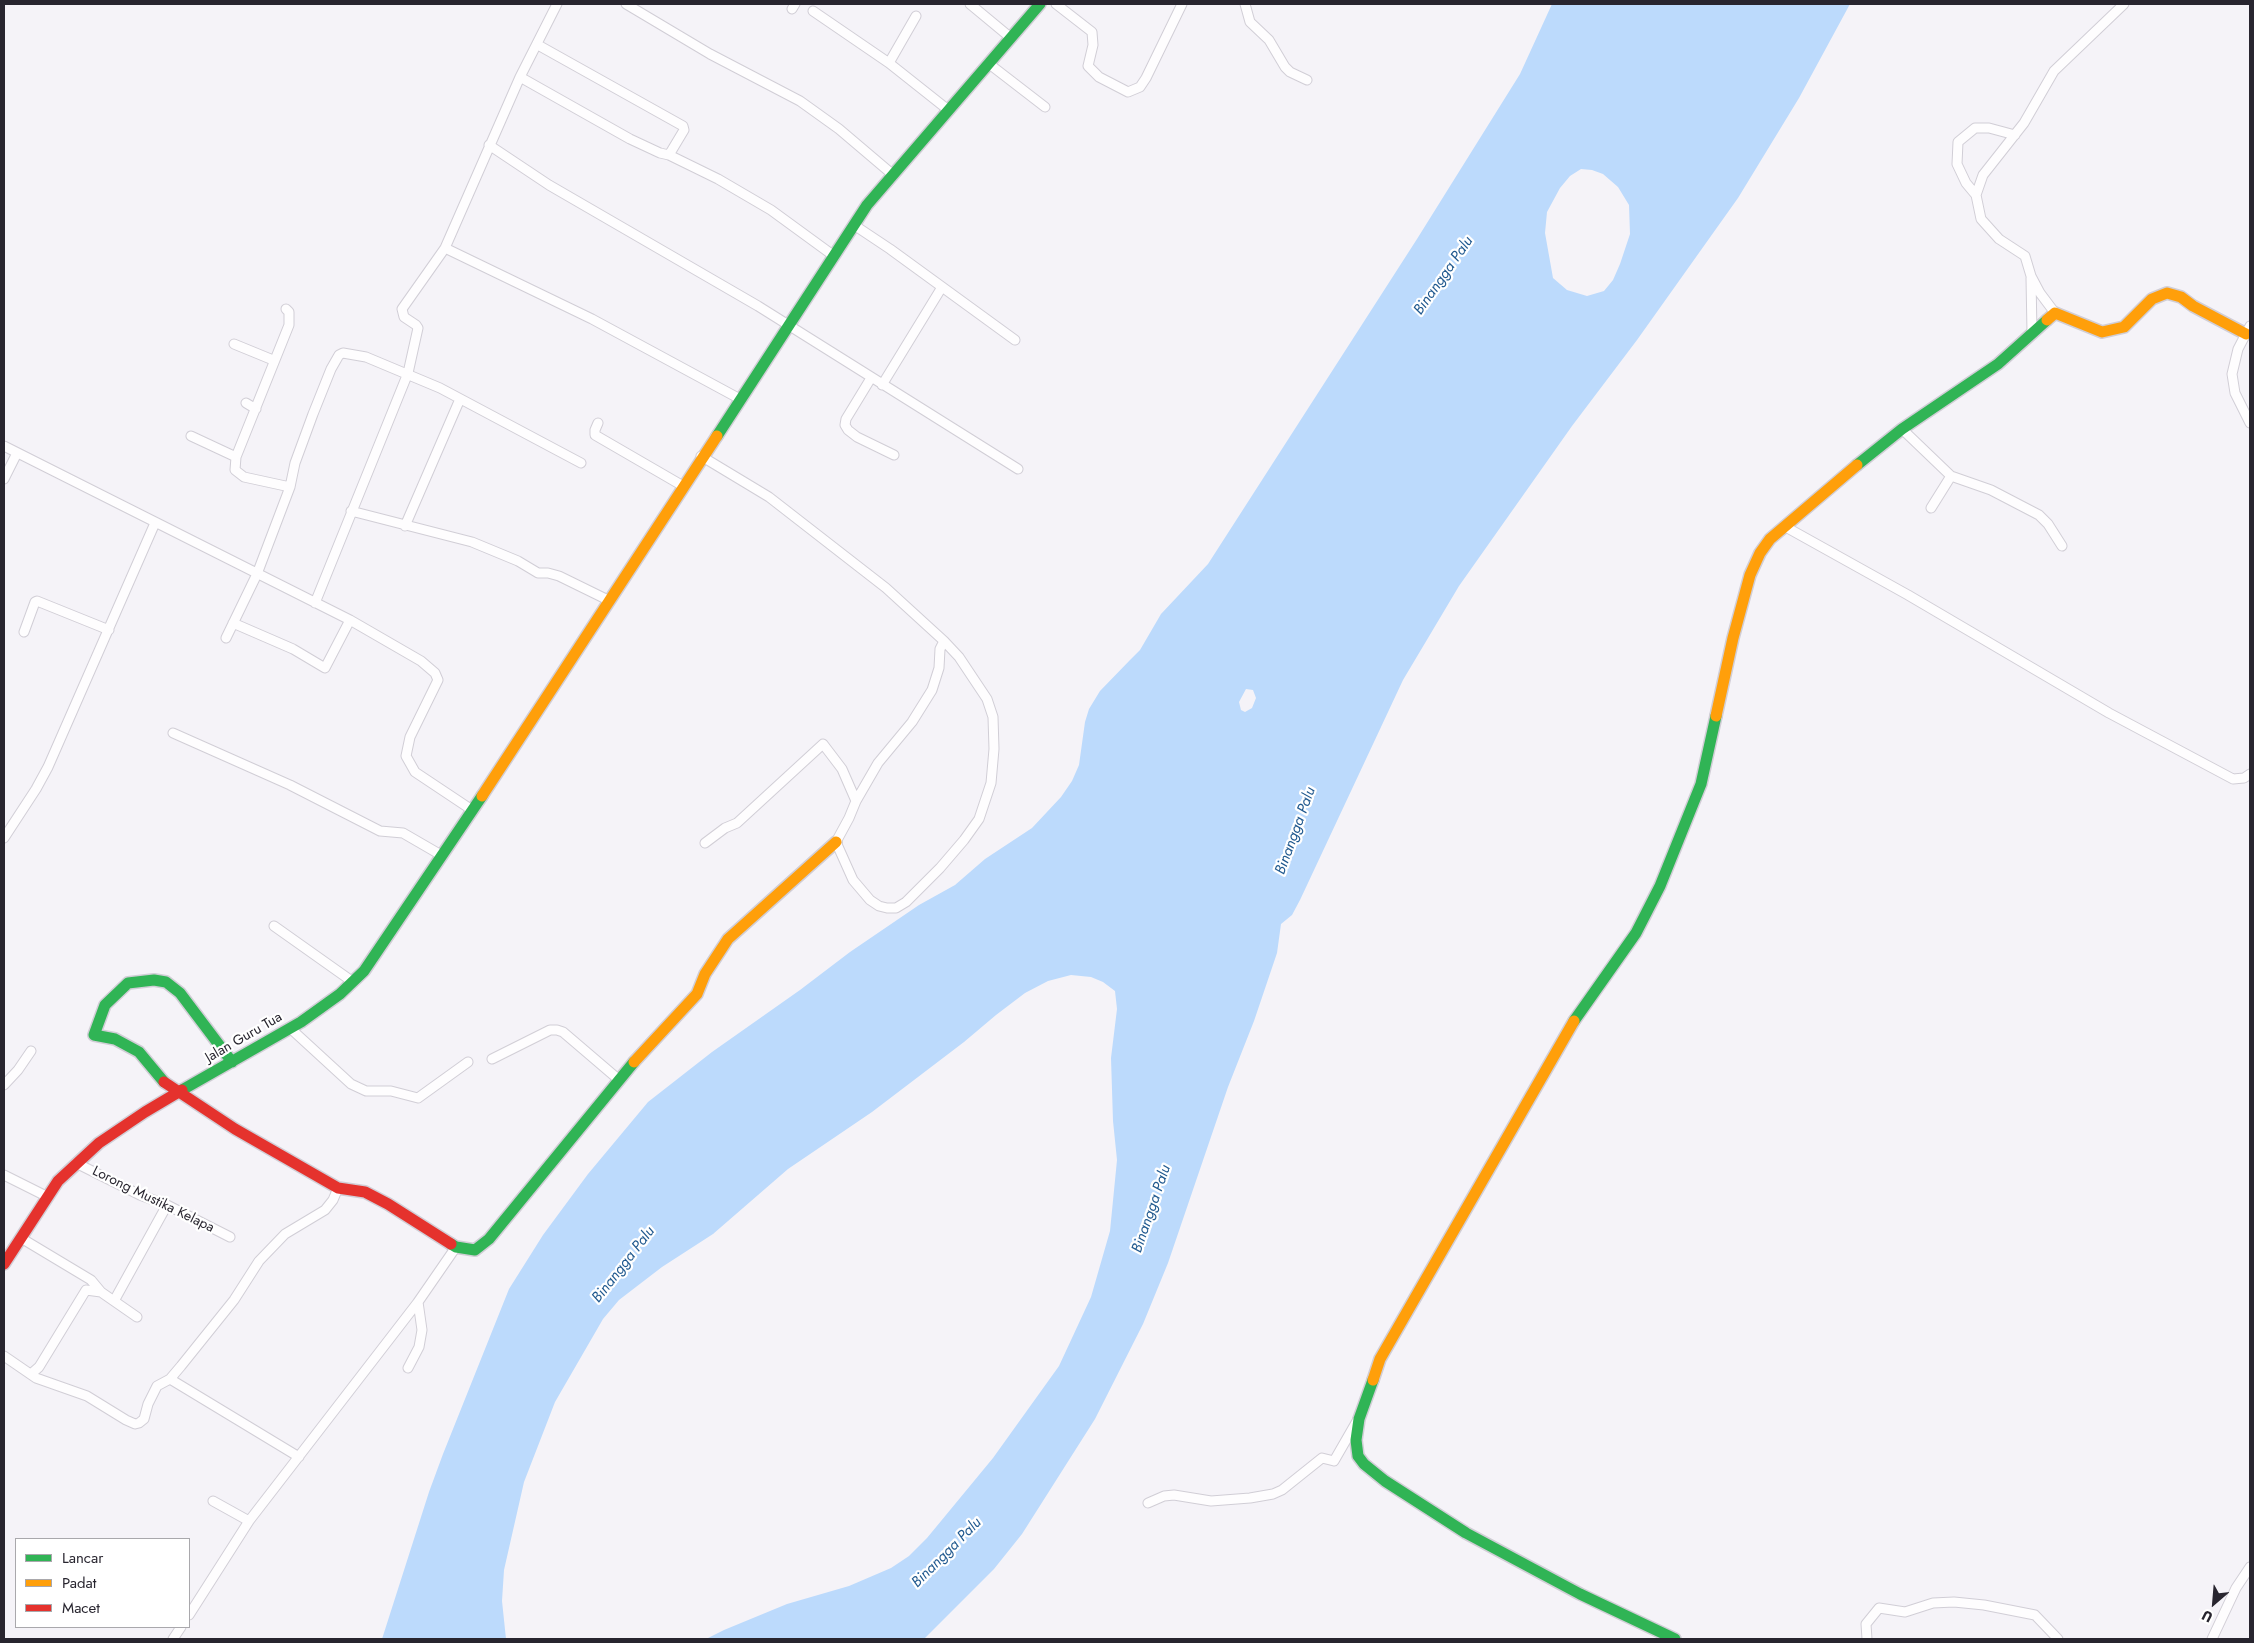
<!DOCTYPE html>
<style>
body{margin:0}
#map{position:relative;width:2254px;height:1643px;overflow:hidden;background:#f5f3f8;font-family:Jost,sans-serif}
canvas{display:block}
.frame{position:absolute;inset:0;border:5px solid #28252f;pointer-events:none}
.legend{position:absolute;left:15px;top:1538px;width:175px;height:90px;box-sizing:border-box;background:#fff;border:1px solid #a9a8ac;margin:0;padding:6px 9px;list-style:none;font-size:15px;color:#28252f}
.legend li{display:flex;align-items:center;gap:10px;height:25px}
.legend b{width:25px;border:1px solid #a9a8ac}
.north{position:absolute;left:2189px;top:1578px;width:50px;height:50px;-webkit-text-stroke:4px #fff;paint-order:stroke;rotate:207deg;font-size:14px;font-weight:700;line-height:20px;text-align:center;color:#28252f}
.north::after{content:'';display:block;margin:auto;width:18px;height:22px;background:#28252f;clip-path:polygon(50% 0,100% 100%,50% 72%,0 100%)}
</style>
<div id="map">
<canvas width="2254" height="1643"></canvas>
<div class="frame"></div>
<ul class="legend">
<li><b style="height:6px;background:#30b455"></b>Lancar</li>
<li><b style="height:6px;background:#ff9f0a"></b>Padat</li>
<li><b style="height:6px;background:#e5322d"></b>Macet</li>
</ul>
<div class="north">U</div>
</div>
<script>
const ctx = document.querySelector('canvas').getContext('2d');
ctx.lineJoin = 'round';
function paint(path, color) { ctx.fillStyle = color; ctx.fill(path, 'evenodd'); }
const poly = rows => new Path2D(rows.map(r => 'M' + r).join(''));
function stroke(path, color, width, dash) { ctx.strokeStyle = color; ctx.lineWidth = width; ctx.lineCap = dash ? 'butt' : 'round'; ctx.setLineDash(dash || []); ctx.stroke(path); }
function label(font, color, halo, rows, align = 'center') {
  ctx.font = font + ' Jost,sans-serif'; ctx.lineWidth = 4.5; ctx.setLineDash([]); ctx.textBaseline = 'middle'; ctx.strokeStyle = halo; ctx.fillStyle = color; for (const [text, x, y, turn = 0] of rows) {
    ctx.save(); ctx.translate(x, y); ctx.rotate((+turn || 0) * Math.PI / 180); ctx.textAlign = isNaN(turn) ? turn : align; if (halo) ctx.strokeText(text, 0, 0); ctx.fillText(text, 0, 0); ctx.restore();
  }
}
paint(poly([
 [1552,4,1850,4,1799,98,1738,198,1637,340,1572,426,1459,586,1403,680,1300,900,1292,915,1281,924,1277,953,1254,1021,1228,1087,1168,1263,1143,1324,1095,1419,1022,1534,994,1569,924,1639,706,1639,724,1630,787,1604,849,1586,891,1568,909,1556,927,1538,993,1458,1059,1366,1091,1297,1110,1231,1117,1160,1113,1121,1111,1058,1117,1009,1115,991,1103,982,1091,977,1071,975,1048,981,1025,993,996,1015,964,1042,872,1112,788,1169,713,1234,662,1267,619,1300,603,1319,555,1402,524,1482,504,1570,502,1601,506,1639,382,1639,429,1492,443,1454,509,1289,543,1235,588,1174,648,1102,712,1052,800,990,850,952,919,905,955,885,985,859,1032,828,1061,797,1072,781,1079,765,1085,722,1089,709,1100,691,1130,660,1140,650,1161,614,1208,564,1417,239,1520,74],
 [1581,169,1592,170,1603,174,1618,187,1629,205,1630,234,1620,264,1613,280,1604,291,1587,296,1567,290,1553,278,1545,233,1547,212,1560,188,1570,176],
 [1246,689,1253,690,1256,698,1252,708,1245,712,1241,710,1239,702]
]), '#bcdafc');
const street = poly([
 [626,4,710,54,800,101,839,129,892,174],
 [970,4,1011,38],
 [1056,4,1092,32,1093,45,1088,66,1099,77,1128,92,1140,87,1146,78,1182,4],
 [1245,4,1250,22,1269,40,1285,67,1290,72,1307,80],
 [792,9,795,4],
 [813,11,889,63,947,109],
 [538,45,683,126,684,130,669,155],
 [889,63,916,16],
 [988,63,1045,107],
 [520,77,630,139,660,153,669,155,718,179,771,210,834,256],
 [489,145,549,185,758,306,1018,469],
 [1976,195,1966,183,1957,164,1958,142,1975,128,1989,128,2015,135],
 [854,225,890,249,1015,340],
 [445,248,592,319,740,399],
 [2031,278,2032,333],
 [2055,313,2040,293,2031,276,2025,256,1999,239,1981,219,1976,195,1983,175,2024,123,2054,71,2124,4],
 [2250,326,2238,349,2232,374,2235,393,2250,423],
 [234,344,273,360],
 [871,378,846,419,845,425,848,430,857,437,894,455],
 [882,385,942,287],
 [246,403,256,409],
 [598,423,595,430,595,435,683,486],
 [1902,429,1951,476,1991,490,2039,515,2048,524,2062,546],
 [191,436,236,457],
 [4,446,350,620,421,661,435,673,438,680,410,737,406,756,415,772,472,810],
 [701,456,769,497,886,588,944,641,959,657,987,699,993,717,994,749,991,783,979,819,964,840,940,868,906,902,896,908,887,908,879,906,870,900,853,880,836,842,849,818,856,801,878,763,912,722,932,690,939,668,940,649,944,641],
 [4,479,17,453],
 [290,487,295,463,313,414,331,369,339,355,343,353,366,357,440,388,581,463],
 [1931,508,1951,476],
 [351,511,472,542,518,561,538,573,548,573,559,576,608,600],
 [405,526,460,399],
 [1784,526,1908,595,2109,713,2233,779,2244,778,2250,774],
 [315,603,408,373,418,328,416,325,404,317,402,309,445,248,520,77,557,4],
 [233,623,293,649,325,668,350,620],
 [24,632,35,602,37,601,109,630],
 [226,638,257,574,290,487,244,477,235,470,236,457,289,325,289,312,286,309],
 [173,733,290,785,380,831,403,833,441,855],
 [4,838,36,789,48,767,155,523],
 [705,843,725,828,737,823,823,744,842,769,856,801],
 [274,926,353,982],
 [290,1028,351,1084,366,1091,391,1091,418,1098,468,1062],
 [492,1059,550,1030,557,1030,563,1032,618,1079],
 [4,1085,18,1070,31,1051],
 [76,1163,140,1195,167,1205,230,1237],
 [4,1175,48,1197],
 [21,1238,91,1280,101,1292,137,1317],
 [114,1301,167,1205],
 [4,1356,36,1378,87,1396,126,1420,135,1424,139,1423,144,1419,148,1404,157,1386,170,1379,181,1366,234,1300,259,1261,285,1234,325,1210,333,1200,338,1188],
 [408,1368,419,1347,422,1330,418,1302,456,1247],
 [31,1374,39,1367,86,1290,101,1292],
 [170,1379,299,1457],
 [213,1501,249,1521,418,1302],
 [1148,1503,1164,1496,1174,1495,1211,1501,1250,1498,1273,1494,1282,1490,1322,1458,1334,1461,1357,1421],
 [189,1615,249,1521],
 [173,1639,181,1627],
 [1867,1639,1866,1624,1879,1608,1905,1612,1933,1603,1954,1602,1984,1605,2035,1615,2058,1639],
 [2212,1639,2236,1588,2250,1567]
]);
const fast = poly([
 [717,436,867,205,1040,4],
 [1857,465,1902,429,1998,364,2047,320],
 [1574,1021,1636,933,1660,886,1701,784,1716,716],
 [164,1082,139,1052,115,1039,94,1035,105,1005,128,983,154,980,166,982,180,993,232,1062],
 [182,1090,301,1022,340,994,364,971,482,796],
 [451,1244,456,1247,475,1250,489,1239,634,1062],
 [1373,1380,1359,1419,1356,1440,1358,1456,1364,1464,1385,1481,1466,1533,1580,1594,1675,1639]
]);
const slow = poly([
 [2047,320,2055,313,2102,332,2124,327,2152,299,2167,293,2181,297,2193,306,2246,334],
 [1716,716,1733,638,1750,575,1760,553,1770,539,1857,465],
 [482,796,717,436],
 [634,1062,697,994,705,974,728,939,836,842],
 [1373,1380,1380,1359,1574,1021]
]);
const jam = poly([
 [164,1082,235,1129,338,1188,365,1192,388,1204,451,1244],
 [4,1264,58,1181,99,1143,145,1112,182,1090]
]);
stroke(street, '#d1ced6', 11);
stroke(fast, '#d1ced6', 14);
stroke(slow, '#d1ced6', 14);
stroke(jam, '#d1ced6', 14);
stroke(street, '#fefdfe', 9);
stroke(fast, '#30b455', 11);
stroke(slow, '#ff9f0a', 11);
stroke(jam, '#e5322d', 11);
label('14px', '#28252f', '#fff', [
 ["Jalan Guru Tua",244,1038,-30],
 ["Lorong Mustika Kelapa",153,1200,26]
]);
label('italic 15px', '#20598f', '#fff', [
 ["Binangga Palu",1444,276,-55],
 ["Binangga Palu",1296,831,-70],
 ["Binangga Palu",1152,1209,-71],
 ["Binangga Palu",624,1265,-52],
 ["Binangga Palu",947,1553,-45]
]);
</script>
